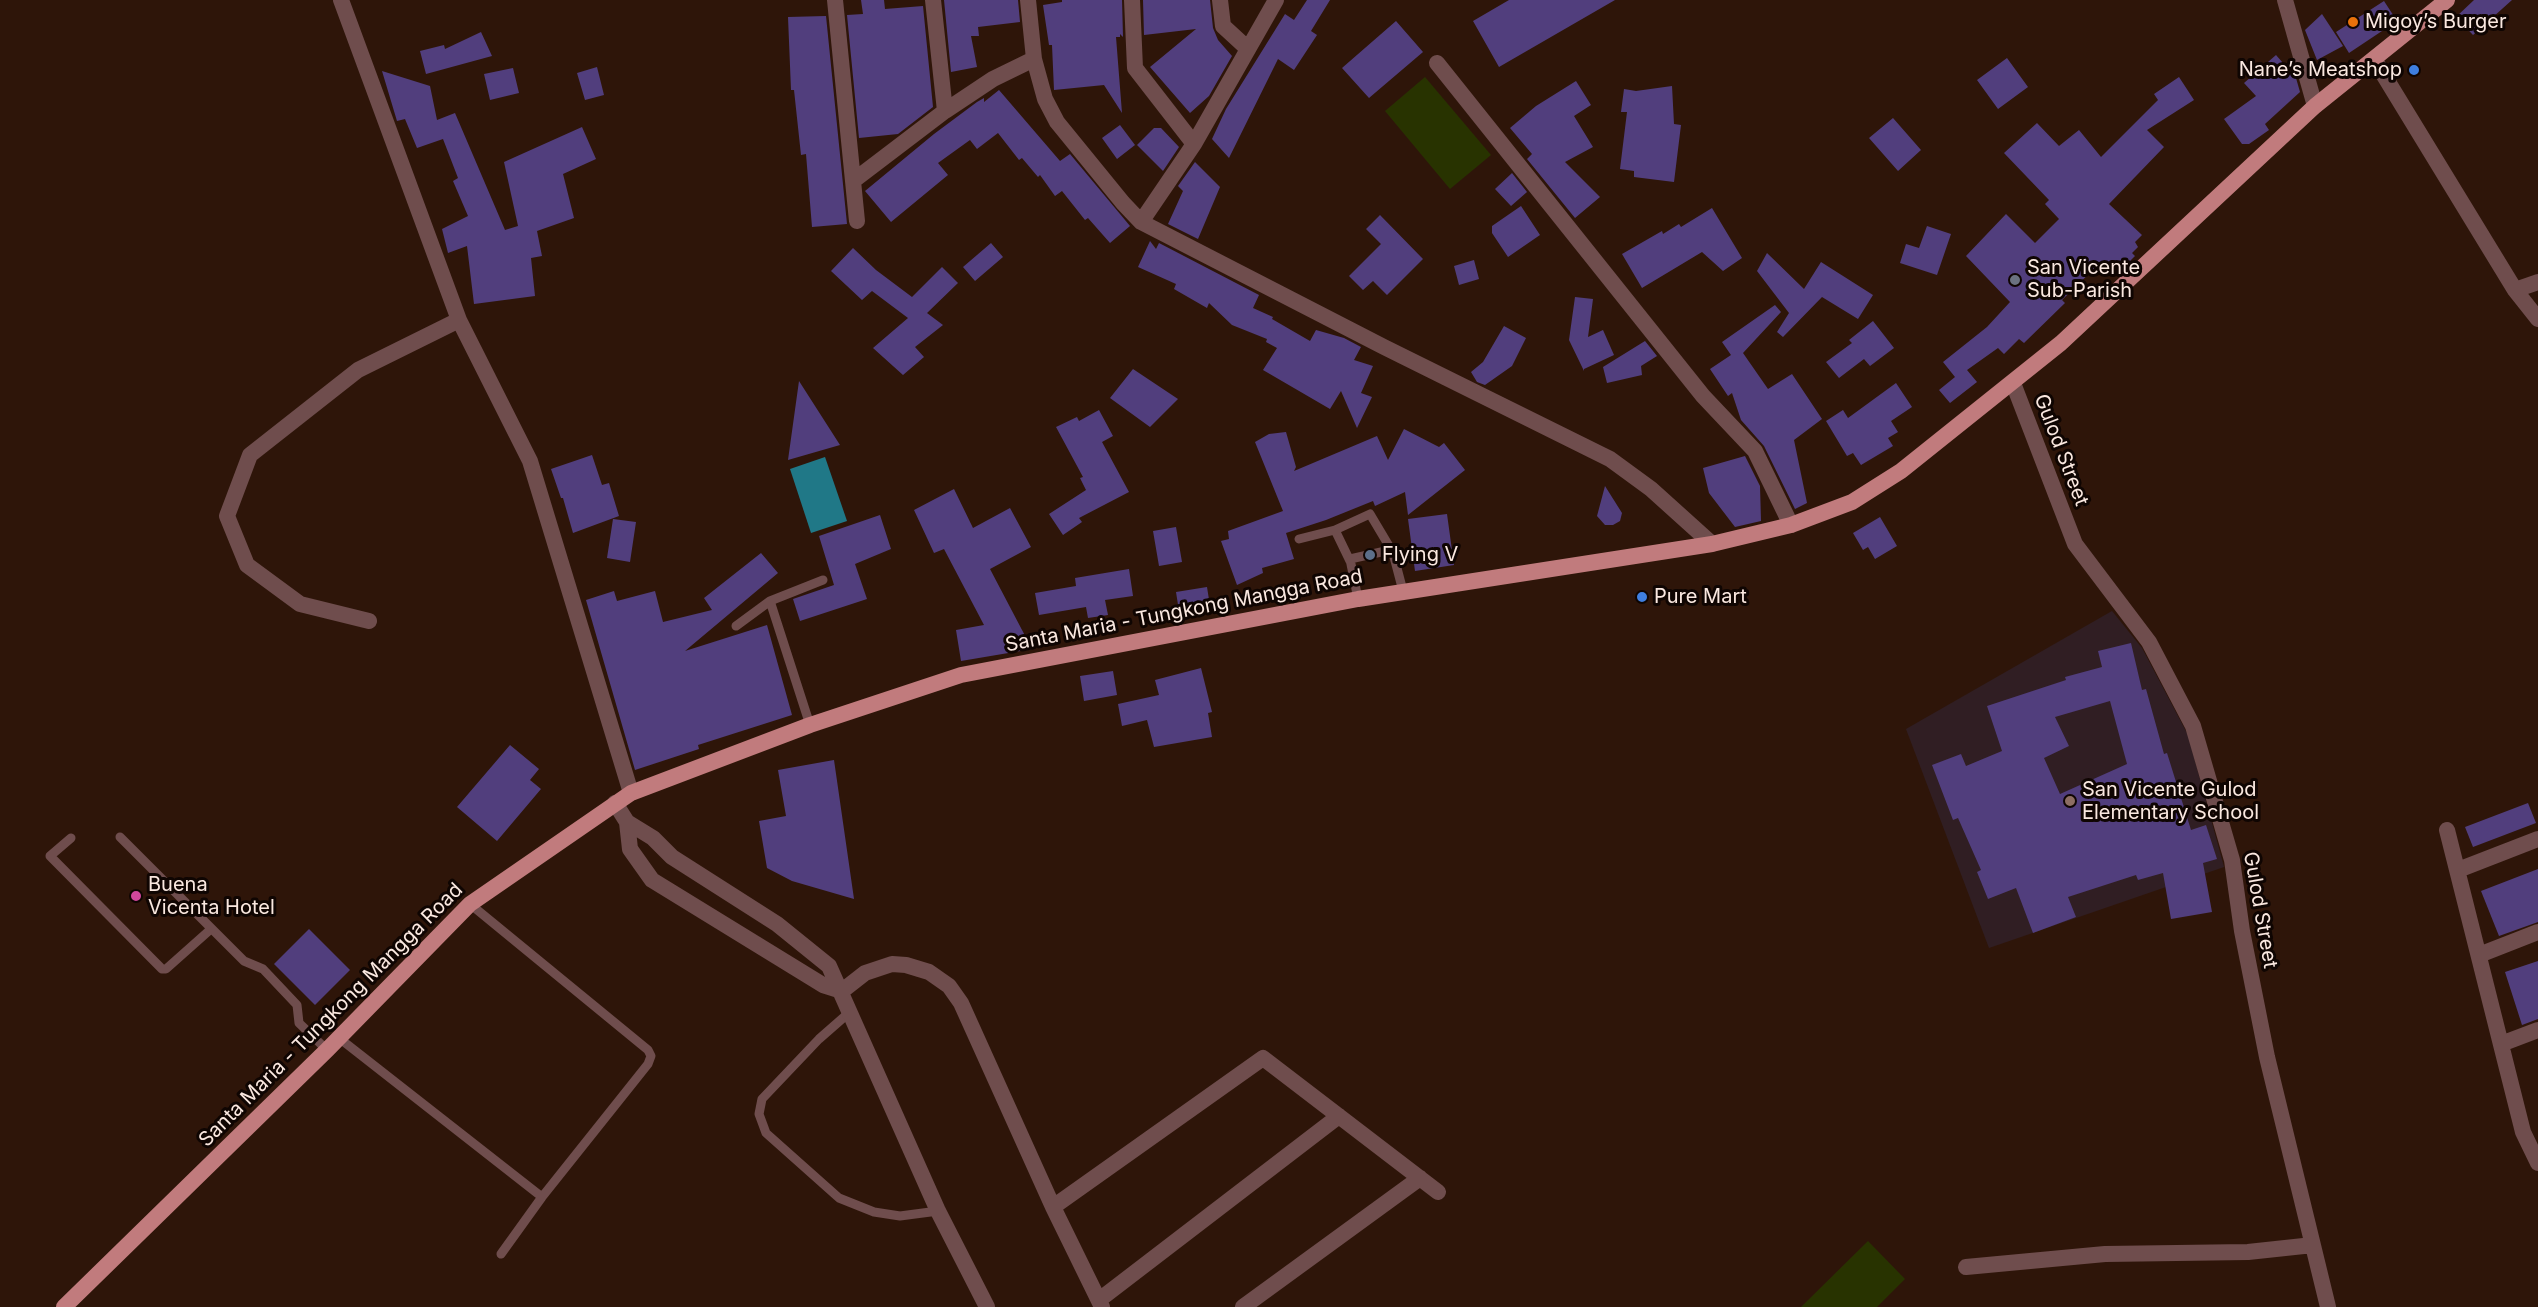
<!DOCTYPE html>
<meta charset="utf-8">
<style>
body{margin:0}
canvas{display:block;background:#2e1509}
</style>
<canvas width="2538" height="1307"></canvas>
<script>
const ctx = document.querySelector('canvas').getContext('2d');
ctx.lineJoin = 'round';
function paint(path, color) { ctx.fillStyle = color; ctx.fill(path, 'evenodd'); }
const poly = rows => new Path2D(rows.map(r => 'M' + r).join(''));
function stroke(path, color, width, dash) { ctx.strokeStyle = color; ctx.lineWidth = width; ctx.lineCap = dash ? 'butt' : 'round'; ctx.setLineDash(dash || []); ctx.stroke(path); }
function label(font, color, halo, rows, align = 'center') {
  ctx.font = font + ' Inter,sans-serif'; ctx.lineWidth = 6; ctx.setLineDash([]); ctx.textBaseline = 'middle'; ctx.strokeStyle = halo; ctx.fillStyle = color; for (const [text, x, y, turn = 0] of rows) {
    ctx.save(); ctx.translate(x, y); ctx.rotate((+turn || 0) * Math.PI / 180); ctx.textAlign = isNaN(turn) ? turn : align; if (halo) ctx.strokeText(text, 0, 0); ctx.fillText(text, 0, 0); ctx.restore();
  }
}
paint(poly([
 [2112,611,2142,648,2188,735,2224,867,1989,948,1906,729]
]), '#301e23');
paint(poly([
 [1425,77,1491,155,1450,189,1385,111],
 [1868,1241,1905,1279,1877,1307,1801,1307]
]), '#283300');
paint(poly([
 [825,457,847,521,811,533,790,469]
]), '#207887');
paint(poly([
 [861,0,884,0,885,9,923,6,933,107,898,134,859,138,847,15,863,14],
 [944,0,1018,0,1020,22,978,27,979,36,971,36,977,67,951,72],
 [1062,0,1122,0,1123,37,1120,34,1120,37,1116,37,1122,113,1104,85,1054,90,1052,45,1049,45,1043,5,1062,2],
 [1143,0,1210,0,1213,28,1218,40,1232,56,1209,96,1190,113,1150,67,1196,29,1144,35],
 [1307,0,1330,0,1311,31,1317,35,1294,70,1278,59,1229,158,1212,139,1226,109,1285,14,1294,20],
 [1509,0,1615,0,1499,67,1473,21],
 [2474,0,2512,0,2473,35,2456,17],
 [2384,1,2397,21,2349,53,2336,32],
 [2322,14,2343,46,2317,60,2305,30],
 [826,16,847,224,812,227,806,154,801,155,794,90,791,90,788,17],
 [1396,21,1423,52,1369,98,1342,68],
 [481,32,492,56,426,74,420,51,444,45,445,49],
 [2276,55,2296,78,2300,92,2265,124,2269,130,2249,144,2242,144,2224,119,2256,96,2244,83],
 [2007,58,2028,87,1998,109,1977,80],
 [597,67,604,95,585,100,577,73],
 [513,68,519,93,490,100,484,74],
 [382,71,430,86,437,120,455,113,505,230,518,226,504,162,582,127,596,159,563,174,574,218,537,231,542,256,531,258,535,296,474,304,467,246,448,253,442,229,468,216,453,181,458,178,443,139,417,148,405,119,397,121],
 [2179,77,2194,100,2147,130,2164,147,2109,204,2142,235,2135,242,2138,247,2132,253,2135,256,2117,274,2102,261,2062,300,2065,303,2024,343,2019,339,2004,354,1998,348,1967,370,1977,382,1950,403,1939,390,1955,377,1943,362,1987,327,2010,302,1966,256,2006,214,2035,243,2059,219,2045,204,2049,200,2004,153,2037,123,2059,146,2079,130,2101,157,2158,100,2154,94],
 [1576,81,1591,105,1574,116,1593,147,1565,162,1600,197,1575,218,1527,159,1532,154,1510,128,1536,106],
 [1672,86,1674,124,1681,125,1674,182,1634,177,1634,171,1620,169,1627,112,1621,112,1624,89,1636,91],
 [999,90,1060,161,1070,154,1130,226,1110,243,1088,218,1085,220,1062,191,1055,196,1040,175,1038,177,1022,158,1019,160,998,133,977,149,970,140,938,163,948,175,891,222,865,191,934,134,977,102,984,98,984,102],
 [1893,118,1921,150,1898,171,1869,138],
 [1120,125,1135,145,1117,159,1102,138],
 [1154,128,1161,128,1179,147,1163,171,1137,145],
 [1195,162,1220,187,1198,239,1168,224,1183,191,1178,186],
 [1512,173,1527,192,1511,206,1495,189],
 [1521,206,1540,235,1508,257,1492,233,1492,226],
 [1712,208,1742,258,1723,271,1702,252,1642,288,1622,254,1662,231,1663,234,1679,224,1681,227],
 [1380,215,1423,259,1387,295,1373,281,1363,290,1349,276,1381,244,1366,229],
 [1927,226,1951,234,1937,275,1900,263,1906,244,1919,248],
 [1150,241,1156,249,1159,243,1259,295,1253,308,1273,317,1272,319,1310,341,1316,330,1344,338,1361,347,1354,360,1373,366,1361,393,1372,397,1357,428,1341,391,1330,409,1263,370,1277,348,1266,342,1267,339,1232,325,1209,303,1207,308,1174,289,1176,284,1138,267],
 [991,243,1003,257,975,281,963,267],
 [853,248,876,270,912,297,942,267,958,283,927,313,943,325,915,347,924,357,903,375,873,348,908,318,872,291,862,300,831,271],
 [1767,253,1804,289,1821,262,1873,295,1858,319,1822,297,1783,337,1777,332,1789,313,1757,271],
 [1474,260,1479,279,1459,285,1454,266],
 [1575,297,1593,299,1588,337,1603,330,1614,355,1584,369,1584,371,1569,340],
 [1775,305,1781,312,1743,353,1768,389,1792,374,1822,419,1794,440,1807,503,1795,509,1764,446,1741,420,1732,393,1728,396,1710,369,1731,355,1722,342],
 [1873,321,1894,348,1870,366,1864,359,1839,378,1826,362,1852,343,1849,340],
 [1504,326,1526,338,1512,366,1485,385,1477,382,1471,372,1483,362],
 [1645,341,1657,356,1641,366,1642,375,1607,383,1603,367],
 [1133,369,1178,399,1150,427,1110,398],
 [799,381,840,445,788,460],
 [1896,383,1912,407,1891,421,1898,432,1888,438,1893,446,1861,465,1853,453,1847,456,1826,421,1843,410,1848,418],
 [1099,410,1113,436,1102,442,1129,492,1079,518,1082,522,1063,535,1049,514,1086,490,1080,478,1083,477,1056,427,1077,417,1079,421],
 [1404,429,1439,447,1444,443,1465,470,1408,515,1405,492,1375,506,1373,501,1326,520,1286,533,1294,559,1262,568,1263,573,1237,585,1221,541,1229,539,1228,531,1283,511,1255,442,1269,434,1286,432,1296,467,1294,471,1377,436,1388,460],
 [592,455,602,485,609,483,619,516,573,533,563,498,561,498,551,469],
 [1745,456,1760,486,1761,521,1735,527,1709,493,1703,468],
 [1605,486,1622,513,1620,521,1613,525,1605,525,1597,516],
 [954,489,973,528,1010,508,1031,547,990,569,1032,649,961,661,956,630,984,625,944,549,934,553,914,510],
 [1447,514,1454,565,1415,571,1408,519],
 [880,515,891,549,855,564,867,599,800,621,793,599,834,585,819,536],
 [1880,517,1897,546,1875,559,1868,547,1863,550,1853,533],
 [613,519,636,522,630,562,607,558],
 [1176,527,1182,562,1159,566,1153,531],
 [761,553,778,573,685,651,767,625,792,715,698,745,699,749,635,770,586,600,614,591,617,601,655,591,663,622,712,610,704,598],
 [1129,569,1133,596,1105,600,1108,615,1088,618,1086,607,1039,615,1035,593,1076,586,1075,578],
 [1207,587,1210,606,1179,611,1176,592],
 [2131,643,2142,690,2146,689,2164,754,2167,753,2191,830,2206,825,2217,859,2203,863,2212,912,2171,919,2163,873,2138,880,2136,875,2068,897,2076,917,2033,933,2016,888,1988,899,1977,872,1981,870,1958,818,1953,820,1932,765,1961,754,1966,766,2002,751,1987,706,2066,680,2065,677,2102,667,2098,651],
 [2110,701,2127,764,2060,794,2044,758,2069,746,2055,717],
 [1201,668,1212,712,1208,713,1212,737,1154,747,1147,720,1122,726,1118,704,1159,695,1155,680],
 [1113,671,1117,695,1084,701,1080,676],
 [510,745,539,769,530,780,541,789,497,841,457,807],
 [834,760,854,899,792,881,767,868,759,821,786,816,778,770],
 [2528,803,2536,823,2473,847,2465,827],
 [2538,869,2538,922,2499,936,2481,891],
 [309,929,350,970,315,1005,274,964],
 [2538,961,2538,1019,2522,1025,2505,972]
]), '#513e7d');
stroke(poly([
 [1335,530,1350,561],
 [1299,539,1335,530,1370,514,1392,551],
 [1358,599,1350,559,1390,550,1393,553,1403,591],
 [770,601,810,725],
 [736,626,770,601,823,580],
 [120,837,244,961,263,969,297,1005,299,1023,327,1050],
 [71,838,50,856,162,969,166,969,211,929],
 [470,904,648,1050,651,1056,648,1064,542,1197,501,1254],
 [851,1011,819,1039,762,1099,759,1114,766,1133,839,1198,874,1212,900,1216,938,1211],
 [339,1038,542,1197]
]), '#6f4d4d', 9);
stroke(poly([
 [341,0,459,320,530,461,631,793],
 [835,0,857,221],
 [933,0,945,111],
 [1028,0,1034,59,1045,99,1057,122,1123,203,1141,222,1384,347,1610,459,1651,489,1712,544],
 [1132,0,1135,68,1194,144],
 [1220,0,1223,26,1248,49],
 [2285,0,2315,106],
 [2374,59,2515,290,2538,319],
 [1437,63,1703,396,1755,451,1791,525],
 [853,181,945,111,993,79,1034,59],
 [1141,222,1194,144,1276,0],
 [2515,290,2538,282],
 [2013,383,2075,544,2149,642,2193,726,2232,860,2242,931,2267,1057,2328,1307],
 [369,621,300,604,247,565,227,516,250,455,358,370,459,320],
 [615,803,627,822,630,849,652,880,823,985,842,991],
 [627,822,653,838,672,857,777,924,829,966,938,1211,987,1307],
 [2447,830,2523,1132,2538,1163],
 [2458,870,2538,839],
 [2479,955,2538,932],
 [842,991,865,973,892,964,906,965,929,972,949,986,961,1003,1053,1207,1102,1307],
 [2501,1044,2538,1030],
 [1053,1207,1263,1058,1438,1192],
 [1966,1267,2105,1254,2248,1252,2313,1245],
 [1099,1300,1339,1116],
 [1243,1307,1420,1178]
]), '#6f4d4d', 16);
stroke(poly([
 [64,1307,327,1050,470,904,631,793,810,725,961,675,1358,599,1712,544,1791,525,1852,502,1901,471,2061,343,2315,106,2447,0]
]), '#c17b7d', 16);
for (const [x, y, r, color] of [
 [2353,22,6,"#e8710a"],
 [2414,70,6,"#3f7fe0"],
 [2015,280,6,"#6b7280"],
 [1370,555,6,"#5c6f8a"],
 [1642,597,6,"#3f7fe0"],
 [2070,801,6,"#8d6e63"],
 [136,896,6,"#d1479c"]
]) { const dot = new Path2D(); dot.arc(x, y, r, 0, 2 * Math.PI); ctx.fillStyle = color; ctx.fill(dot); stroke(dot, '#0f0502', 2); }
label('20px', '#fae8e0', '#0f0502', [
 ["Migoy’s Burger",2365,22],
 ["Nane’s Meatshop",2402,70,"right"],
 ["San Vicente",2027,268],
 ["Sub-Parish",2027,291],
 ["Flying V",1382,555],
 ["Pure Mart",1654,597],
 ["San Vicente Gulod",2082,790],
 ["Elementary School",2082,813],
 ["Buena",148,885],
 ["Vicenta Hotel",148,908]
], 'left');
label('20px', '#fae8e0', '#0f0502', [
 ["Gulod Street",2061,450,69],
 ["Santa Maria - Tungkong Mangga Road",1184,611,-11],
 ["Gulod Street",2260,910,80],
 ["Santa Maria - Tungkong Mangga Road",331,1015,-45]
]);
</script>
